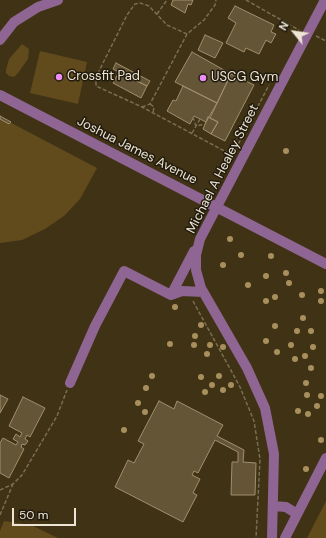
<!DOCTYPE html>
<style>
body{margin:0}
#map{position:relative;width:326px;height:538px;overflow:hidden;background:#403214;font-family:"DM Sans",sans-serif}
canvas{display:block}
.north{position:absolute;left:274px;top:12px;width:40px;height:40px;-webkit-text-stroke:3px #211b0e;paint-order:stroke;rotate:300deg;font-size:11px;font-weight:700;line-height:16px;text-align:center;color:#ede4d3}
.north::after{content:'';display:block;margin:auto;width:14px;height:18px;background:#ede4d3;clip-path:polygon(50% 0,100% 100%,50% 72%,0 100%)}
.scale{position:absolute;left:12px;top:508px;width:64px;height:18px;box-sizing:border-box;border:2px solid #ede4d3;border-top:0;padding-left:5px;font-size:12px;line-height:14px;white-space:nowrap;color:#ede4d3;-webkit-text-stroke:3px #211b0e;paint-order:stroke}
</style>
<div id="map">
<canvas width="326" height="538"></canvas>
<div class="north">N</div>
<div class="scale">50 m</div>
</div>
<script>
const ctx = document.querySelector('canvas').getContext('2d');
ctx.lineJoin = 'round';
function paint(path, color) { ctx.fillStyle = color; ctx.fill(path, 'evenodd'); }
const poly = rows => new Path2D(rows.map(r => 'M' + r).join(''));
function stroke(path, color, width, dash) { ctx.strokeStyle = color; ctx.lineWidth = width; ctx.lineCap = dash ? 'butt' : 'round'; ctx.setLineDash(dash || []); ctx.stroke(path); }
function label(font, color, halo, rows, align = 'center') {
  ctx.font = font + ' "DM Sans",sans-serif'; ctx.lineWidth = 3; ctx.setLineDash([]); ctx.textBaseline = 'middle'; ctx.strokeStyle = halo; ctx.fillStyle = color; for (const [text, x, y, turn = 0] of rows) {
    ctx.save(); ctx.translate(x, y); ctx.rotate((+turn || 0) * Math.PI / 180); ctx.textAlign = isNaN(turn) ? turn : align; if (halo) ctx.strokeText(text, 0, 0); ctx.fillText(text, 0, 0); ctx.restore();
  }
}
paint(poly([
 [22,44,29,49,28,59,18,73,14,77,9,76,6,73,6,70,9,59],
 [40,51,87,62,78,104,30,93],
 [0,117,97,168,80,199,64,216,45,229,22,240,0,243],
 [326,501,326,538,307,538],
 [4,521,31,525,58,538,0,538,0,531]
]), '#614b1c');
const building = poly([
 [173,0,193,0,191,5,188,4,185,13,171,5,173,0],
 [235,6,274,25,271,32,276,34,271,43,266,40,259,54,246,48,244,52,226,43,236,23,228,18,235,6],
 [205,35,223,43,215,58,198,50,205,35],
 [192,52,231,74,217,103,175,82,192,52],
 [116,63,150,81,147,86,113,69,116,63],
 [119,72,147,86,141,98,113,83,119,72],
 [231,74,254,85,225,141,211,134,218,122,210,118,231,74],
 [183,86,217,103,206,122,194,116,190,124,167,111,173,100,176,101,183,86],
 [0,116,11,122,9,124,0,119,0,116],
 [208,117,218,122,211,134,203,129,208,117],
 [0,395,8,399,0,413,0,395],
 [23,397,45,408,30,437,27,435,25,439,28,441,25,445,22,444,21,447,24,449,9,478,0,473,0,443,3,438,16,445,18,442,13,439,16,434,20,437,22,433,9,426,23,397],
 [159,401,174,409,177,401,223,425,217,436,244,450,243,462,256,463,255,495,231,495,232,462,238,462,238,452,215,440,198,473,194,471,192,475,200,479,193,493,197,495,183,522,115,487,128,460,134,463,144,444,138,441,159,401]
]);
paint(building, '#645537');
stroke(building, '#a08f6f', 1);
stroke(poly([
 [246,0,299,30],
 [157,14,167,0],
 [187,34,167,25,149,6,140,3,135,4,127,15,96,77,96,86,142,107,232,155],
 [316,36,326,41],
 [150,104,154,107,153,113],
 [142,107,150,104,187,34,204,20,215,5,216,0],
 [193,117,196,126,205,124],
 [192,133,200,119],
 [230,160,269,85],
 [193,301,240,387,254,421,260,459,256,538],
 [0,490,13,484,22,475,57,416,67,390],
 [0,515,13,484]
]), '#796d53', 1.5, [4, 2]);
stroke(poly([
 [0,40,14,22,38,7,58,0],
 [0,95,326,264],
 [171,295,194,251],
 [70,383,95,326,124,271,171,295,182,291,203,292],
 [273,506,286,507,297,514],
 [272,538,274,454,265,408,247,368,201,288,196,270,196,255,200,239,325,0],
 [285,538,326,458]
]), '#8f6693', 10);
ctx.fillStyle = '#a88f5d';
for (const [x, y] of [
 [286,151],
 [230,239],
 [241,255],
 [271,256],
 [223,265],
 [286,273],
 [266,276],
 [289,283],
 [248,285],
 [321,291],
 [302,295],
 [275,297],
 [266,301],
 [321,301],
 [175,307],
 [303,318],
 [201,325],
 [275,326],
 [297,331],
 [311,331],
 [195,336],
 [266,341],
 [170,344],
 [194,345],
 [210,345],
 [291,345],
 [223,347],
 [313,347],
 [277,352],
 [207,354],
 [305,356],
 [295,359],
 [311,368],
 [152,376],
 [219,376],
 [201,377],
 [306,383],
 [212,385],
 [231,385],
 [146,388],
 [223,390],
 [205,392],
 [307,395],
 [321,396],
 [138,403],
 [317,406],
 [298,411],
 [145,412],
 [308,414],
 [124,430],
 [321,440],
 [306,469]
]) { ctx.beginPath(); ctx.arc(x, y, 3, 0, 2 * Math.PI); ctx.fill(); }
for (const [x, y, r, color] of [
 [59,77,4,"#ee8cf8"],
 [203,78,4,"#ee8cf8"]
]) { const dot = new Path2D(); dot.arc(x, y, r, 0, 2 * Math.PI); ctx.fillStyle = color; ctx.fill(dot); stroke(dot, '#211b0e', 1.5); }
label('13px', '#ede4d3', '#211b0e', [
 ["Crossfit Pad",67,77],
 ["USCG Gym",211,78]
], 'left');
label('13px', '#ede4d3', '#211b0e', [
 ["Joshua James Avenue",137,151,27],
 ["Michael A Healey Street",223,169,-63]
]);
</script>
